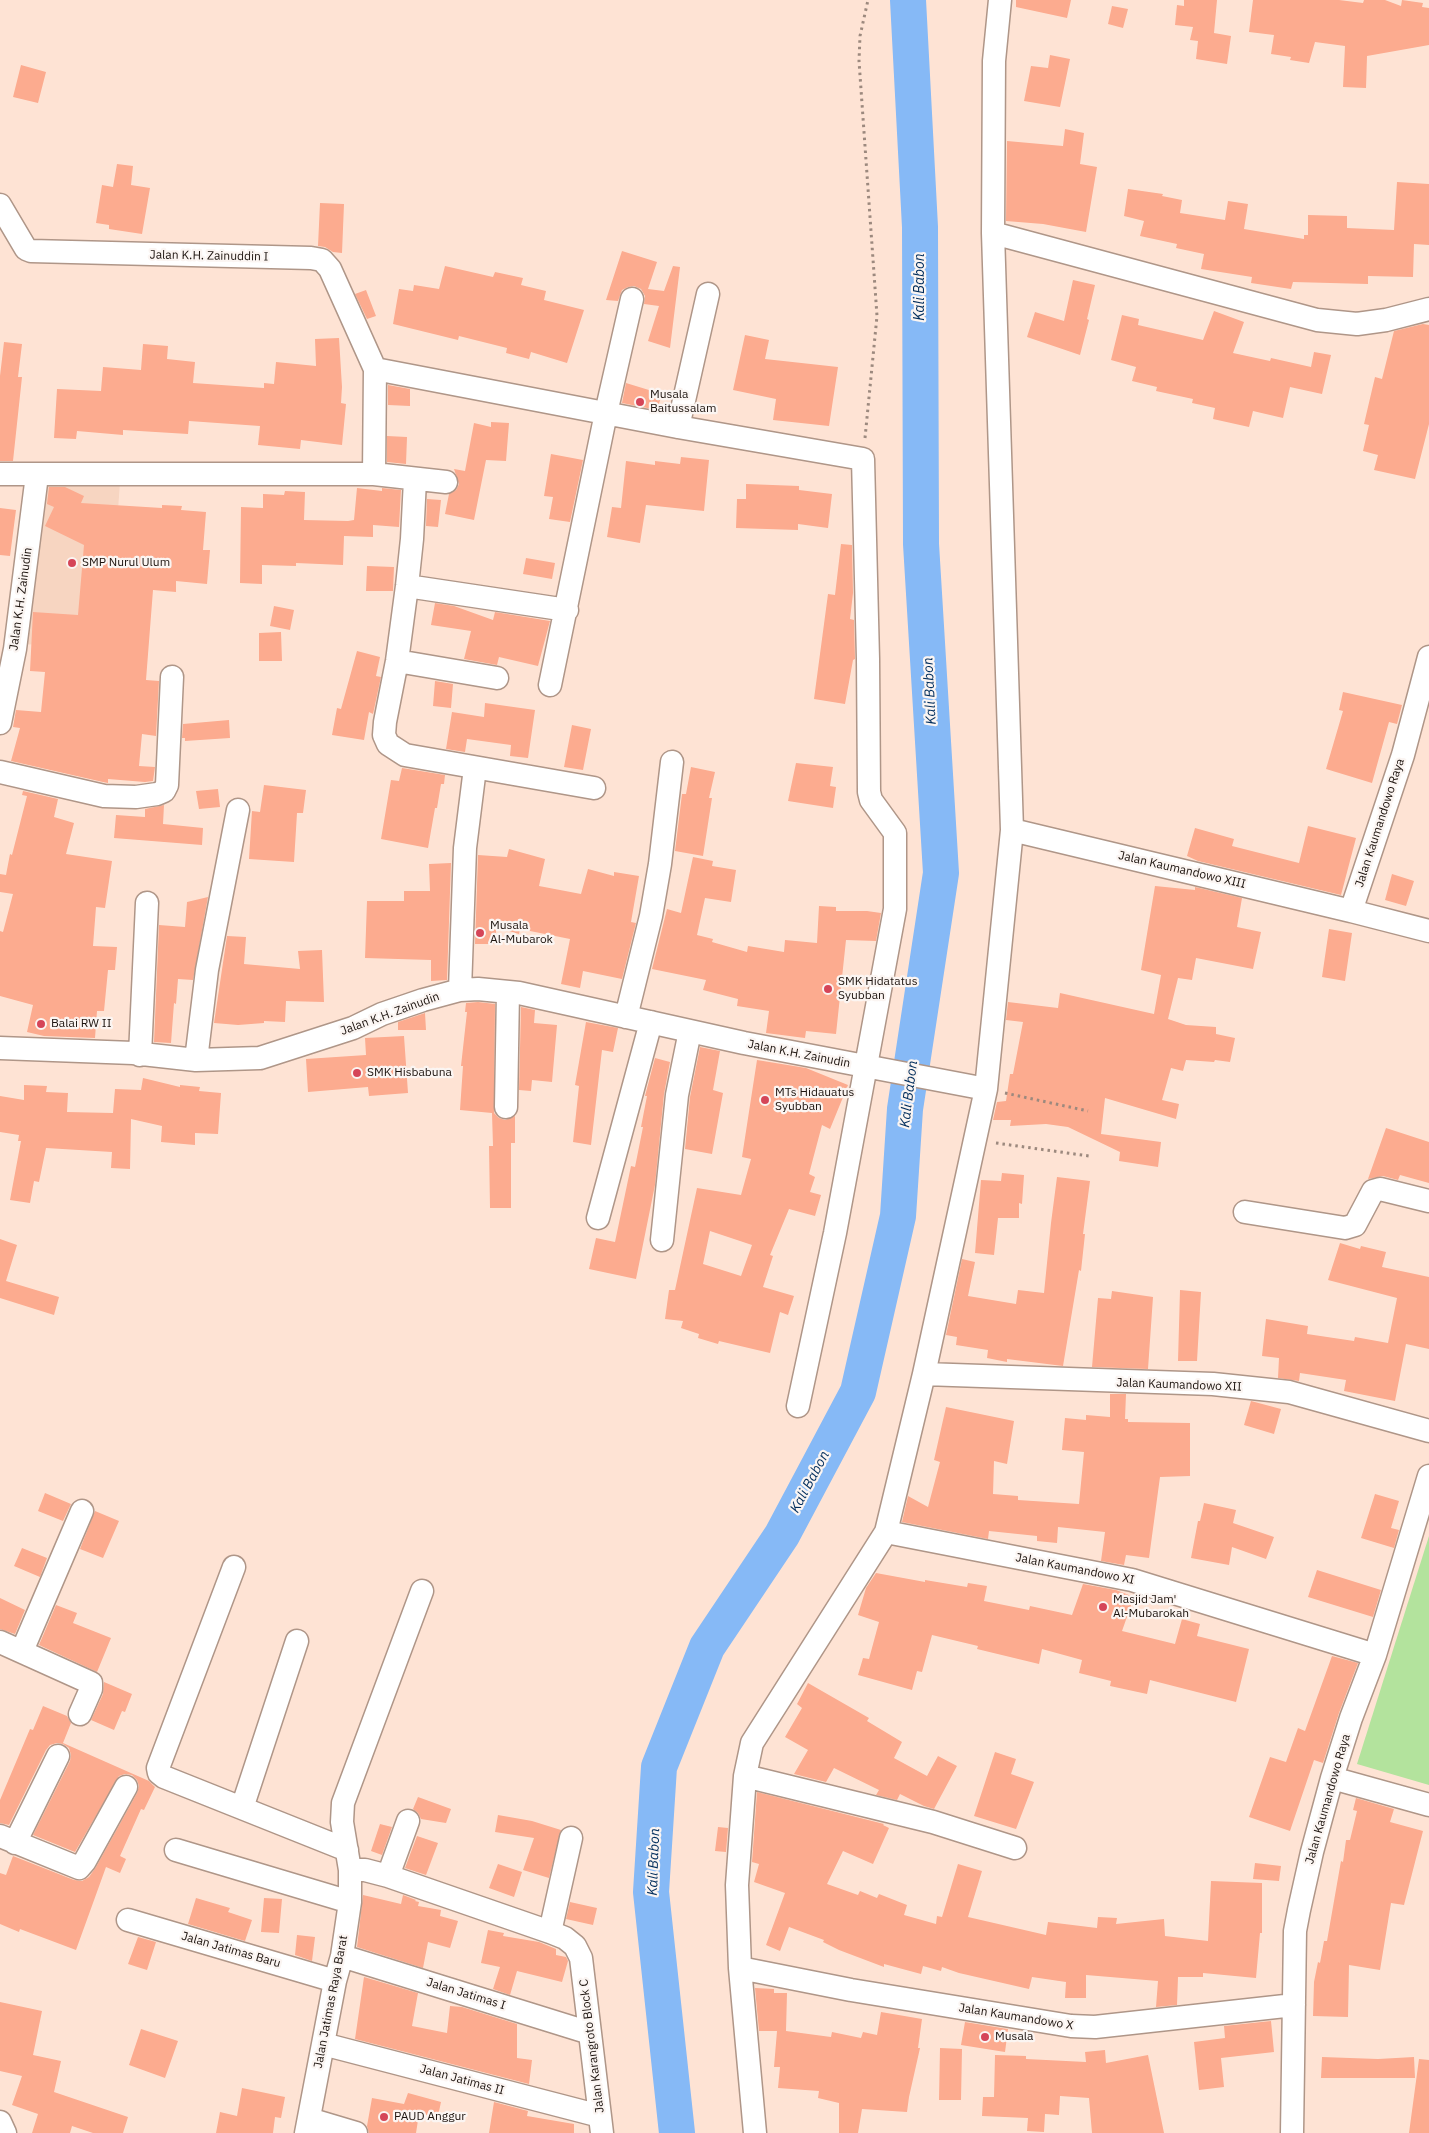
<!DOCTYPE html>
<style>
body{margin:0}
canvas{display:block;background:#fee3d4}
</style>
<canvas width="1429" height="2133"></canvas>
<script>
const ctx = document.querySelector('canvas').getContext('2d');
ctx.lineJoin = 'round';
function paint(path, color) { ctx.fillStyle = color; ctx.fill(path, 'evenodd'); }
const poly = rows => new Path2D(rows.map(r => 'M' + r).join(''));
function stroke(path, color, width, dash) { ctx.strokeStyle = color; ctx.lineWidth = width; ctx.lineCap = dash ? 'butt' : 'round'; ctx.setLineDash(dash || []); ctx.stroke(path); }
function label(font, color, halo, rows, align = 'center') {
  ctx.font = font + ' "IBM Plex Sans",sans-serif'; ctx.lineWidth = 4.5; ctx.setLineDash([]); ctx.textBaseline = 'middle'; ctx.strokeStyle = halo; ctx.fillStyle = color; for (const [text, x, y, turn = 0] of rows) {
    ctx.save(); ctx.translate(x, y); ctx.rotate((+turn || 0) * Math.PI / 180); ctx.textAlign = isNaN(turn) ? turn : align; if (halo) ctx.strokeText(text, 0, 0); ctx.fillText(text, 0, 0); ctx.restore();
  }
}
paint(poly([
 [38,480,120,482,108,649,23,644]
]), '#f7d5c1');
paint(poly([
 [1429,1536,1429,1785,1357,1764]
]), '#b3e39d');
stroke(poly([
 [677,2133,651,1892,659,1767,707,1647,782,1535,858,1392,898,1216,905,1109,941,873,921,544,920,227,908,0]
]), '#86b9f6', 36);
paint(poly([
 [1016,0,1071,0,1067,18,1016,7],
 [1184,0,1217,0,1214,33,1231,36,1227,64,1196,59,1198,41,1190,40,1193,27,1175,25,1177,5,1184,6],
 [1253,0,1339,0,1363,3,1364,0,1385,0,1401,6,1402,0,1423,3,1422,7,1429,8,1429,45,1367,56,1366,88,1343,87,1345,46,1315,42,1309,63,1290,60,1291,57,1271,54,1274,35,1249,32],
 [1112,6,1128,9,1123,28,1108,24],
 [1050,55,1070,59,1060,107,1024,101,1031,66,1048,68],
 [21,65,46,72,38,103,13,97],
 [1065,129,1084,133,1080,164,1097,167,1086,232,1043,224,1006,221,1007,141,1063,146],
 [117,164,133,166,131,185,150,188,142,234,109,229,109,225,96,223,102,185,113,187],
 [1397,182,1429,184,1429,245,1414,244,1413,277,1368,276,1368,284,1293,282,1291,289,1251,283,1252,277,1201,269,1204,254,1176,248,1177,244,1140,236,1144,221,1124,216,1128,189,1163,194,1162,196,1182,200,1180,213,1225,220,1228,201,1248,204,1244,229,1304,239,1304,235,1308,235,1308,215,1347,216,1347,228,1394,230],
 [320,203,344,204,342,253,333,252,325,247,318,246],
 [622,251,657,262,648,289,664,291,673,266,680,267,670,348,648,341,659,306,644,304,645,296,641,289,634,286,628,287,622,290,618,301,606,300],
 [445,266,493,277,495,272,523,278,521,285,546,291,544,300,584,310,567,363,531,352,529,359,506,353,507,348,459,336,458,340,393,324,399,289,413,291,414,285,439,289],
 [1073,280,1095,285,1087,319,1089,320,1080,355,1027,337,1035,312,1064,321],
 [366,290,376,316,367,319,355,294],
 [1214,311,1244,322,1233,353,1270,361,1271,358,1311,367,1314,352,1331,355,1322,394,1290,387,1283,418,1253,411,1249,427,1213,419,1215,408,1192,403,1193,399,1156,391,1157,387,1132,381,1136,367,1111,360,1122,315,1139,319,1138,325,1203,340],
 [1423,324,1429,325,1429,424,1415,479,1374,470,1378,455,1363,451,1369,425,1364,424,1375,377,1382,379,1394,331],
 [745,335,769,340,765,359,838,367,829,426,773,420,776,399,733,390],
 [339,338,342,387,341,403,346,404,342,445,301,440,300,449,258,445,260,426,189,421,188,434,123,430,123,435,77,431,76,439,54,438,57,389,101,391,103,367,141,370,143,344,168,346,167,359,195,362,193,383,264,388,264,383,274,384,276,362,316,366,315,339],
 [4,342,22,344,18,377,22,377,13,461,0,461,0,376],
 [626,383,662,394,657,410,622,403],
 [388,385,410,389,410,406,388,405],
 [491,422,509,423,506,461,486,460,474,520,445,514,449,494,456,490,459,484,454,469,465,471,474,423,491,427],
 [387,436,407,437,406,464,387,462],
 [551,454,583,460,570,522,549,519,553,497,544,496],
 [681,457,709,460,704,511,646,505,640,543,607,537,612,507,621,508,626,461,655,465,655,461,680,464],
 [746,484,799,486,799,490,832,494,828,528,798,524,798,530,736,528,737,499,746,499],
 [49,487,65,487,84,496,81,503,162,508,162,505,182,506,181,510,206,512,203,550,210,550,207,584,176,581,176,592,153,590,146,680,159,681,156,736,142,734,139,766,155,767,153,781,145,782,108,779,108,783,103,782,11,761,20,728,13,727,16,710,41,712,45,672,30,671,33,612,78,615,84,545,45,526,54,507,47,504],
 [357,488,382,491,382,488,401,490,399,527,373,525,373,537,344,536,343,565,296,563,296,566,262,565,262,584,240,583,241,507,263,508,263,494,284,495,285,491,305,492,304,520,348,521,354,520],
 [427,499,441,500,438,527,426,526],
 [0,508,16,510,10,556,0,555],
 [841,544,852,545,853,593,850,619,854,620,855,659,853,660,845,704,814,699,828,594,835,595],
 [526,558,555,563,552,579,523,574],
 [367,566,394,567,393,591,366,591],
 [435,603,454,606,493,620,495,612,550,621,538,666,499,657,497,665,464,659,471,631,431,625],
 [274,606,294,610,290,630,270,626],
 [281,632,282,661,259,661,259,633],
 [357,651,380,657,376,676,381,677,373,714,369,712,364,740,332,735,337,708,341,709],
 [435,681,453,684,451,708,433,706],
 [1343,692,1402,705,1397,724,1389,722,1372,783,1326,769,1343,711,1339,710],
 [485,703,535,710,528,758,510,756,511,745,467,739,465,752,446,749,452,712,484,717],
 [229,720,230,738,185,741,185,738,182,738,183,724],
 [572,725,591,729,583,770,564,767],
 [796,763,833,767,830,786,836,787,833,808,788,801],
 [691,767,715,772,709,798,712,798,703,856,675,851,682,794,686,794],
 [402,768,445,775,444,784,441,784,437,808,435,808,428,848,381,839,391,780,399,781],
 [264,785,306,790,303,813,297,813,294,862,249,859,252,811,260,812],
 [218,789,220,807,199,809,196,791],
 [23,791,58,799,54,817,74,823,66,854,112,861,105,908,96,907,93,946,117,947,115,970,108,970,104,1011,97,1011,95,1038,44,1036,27,1032,33,1005,0,996,0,931,3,932,13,894,0,892,0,874,6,875,10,854,12,855,27,796,22,795],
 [164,805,163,824,203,828,202,845,114,838,116,815,145,817,145,809],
 [1308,826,1356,838,1341,895,1198,861,1187,856,1195,828,1234,839,1232,846,1299,863],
 [509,849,545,859,539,886,581,894,588,869,614,876,614,872,639,876,631,922,636,923,622,979,583,971,580,988,561,984,570,939,520,929,519,934,496,927,496,944,475,944,478,855,507,857],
 [693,857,713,861,712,866,736,870,731,902,705,898,697,935,713,939,712,942,747,952,748,946,784,952,785,940,817,943,819,906,836,907,836,911,867,911,881,913,876,941,846,940,836,1034,806,1031,805,1038,766,1033,769,1011,737,1006,738,999,703,990,706,980,652,969,667,909,681,913],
 [451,863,447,980,431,981,431,960,365,958,367,901,404,901,404,891,430,891,429,864],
 [1392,874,1414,881,1406,906,1385,900],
 [1155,886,1195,890,1195,887,1242,898,1237,927,1261,932,1253,969,1196,958,1192,980,1178,978,1168,1019,1186,1025,1216,1027,1216,1034,1235,1038,1230,1062,1215,1060,1214,1062,1186,1060,1183,1071,1171,1068,1162,1100,1179,1104,1176,1119,1105,1098,1101,1134,1161,1142,1158,1167,1119,1161,1120,1152,1068,1127,1046,1124,1010,1126,1011,1120,993,1120,997,1102,1006,1101,1010,1074,1013,1074,1023,1022,1006,1020,1008,1002,1058,1008,1060,993,1154,1014,1161,975,1141,970],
 [208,897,193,980,178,979,176,1004,174,1003,171,1043,154,1042,159,925,185,927,187,902],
 [1329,929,1352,933,1345,981,1322,977],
 [227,936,246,937,244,964,300,969,298,951,322,950,324,1002,286,1001,285,1022,264,1021,264,1023,238,1025,214,1023],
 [478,1002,495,1004,494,1113,499,1118,505,1120,515,1116,515,1143,511,1143,511,1208,490,1208,489,1146,493,1146,492,1113,460,1110,463,1066,461,1066,467,1012,465,1012,466,1003],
 [521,1007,535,1010,534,1023,557,1025,552,1082,532,1080,531,1091,519,1090],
 [425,1013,426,1030,398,1030,398,1022],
 [586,1022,618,1028,613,1052,602,1050,591,1145,573,1142,579,1086,575,1085],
 [404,1036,408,1093,369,1096,368,1087,308,1092,306,1059,366,1055,365,1038],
 [700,1047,720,1051,713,1090,723,1093,712,1154,685,1149,690,1097],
 [655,1058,670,1062,664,1094,655,1185,636,1279,589,1269,596,1238,615,1242,631,1166,635,1167,643,1127,641,1127,647,1096,645,1096],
 [757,1060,806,1068,848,1085,830,1129,822,1125,809,1174,815,1177,810,1192,821,1195,815,1216,789,1209,770,1255,773,1256,763,1287,794,1296,788,1315,780,1312,770,1353,719,1341,718,1344,698,1338,699,1334,681,1328,683,1321,665,1319,669,1290,675,1290,697,1188,741,1195,751,1159,742,1157],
 [710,1231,752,1245,741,1276,703,1264],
 [143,1078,180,1087,180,1085,200,1087,199,1091,221,1093,218,1134,195,1133,195,1145,161,1142,162,1126,131,1119,130,1169,111,1168,112,1152,46,1148,39,1182,34,1181,30,1203,10,1200,21,1141,18,1141,19,1135,0,1132,0,1096,24,1100,24,1085,47,1086,46,1092,68,1093,67,1112,113,1113,115,1089,141,1090],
 [1386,1128,1429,1142,1429,1183,1400,1175,1398,1180,1383,1176,1368,1179],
 [1002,1173,1024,1175,1022,1204,1019,1203,1019,1218,998,1218,994,1255,975,1253,981,1180,1001,1181],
 [1057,1177,1090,1181,1083,1234,1085,1234,1081,1271,1079,1270,1063,1366,1007,1359,1007,1362,987,1358,988,1350,956,1345,957,1337,946,1335,962,1259,975,1262,968,1296,1016,1304,1018,1290,1044,1293,1051,1223],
 [0,1239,17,1245,6,1281,59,1297,54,1315,0,1298],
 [1340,1243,1360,1249,1361,1246,1386,1252,1382,1267,1429,1277,1429,1349,1406,1344,1395,1401,1344,1391,1346,1380,1300,1373,1299,1381,1278,1378,1279,1358,1262,1356,1266,1319,1308,1326,1307,1334,1354,1341,1355,1337,1388,1343,1397,1298,1328,1280],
 [1180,1290,1201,1292,1197,1361,1178,1361],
 [1112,1291,1153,1297,1148,1369,1092,1367,1098,1298,1111,1299],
 [1110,1394,1126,1394,1125,1419,1128,1419,1128,1422,1190,1423,1190,1476,1160,1477,1149,1558,1126,1555,1124,1565,1101,1561,1105,1532,1058,1527,1057,1543,1037,1541,1037,1536,989,1531,988,1539,902,1522,908,1496,928,1507,940,1462,934,1460,946,1407,1014,1421,1007,1464,994,1461,993,1494,1018,1496,1018,1500,1079,1504,1084,1452,1062,1450,1065,1418,1086,1420,1086,1415,1110,1417],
 [1251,1401,1281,1409,1274,1434,1244,1425],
 [45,1493,71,1504,63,1521,38,1511],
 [1375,1494,1399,1501,1391,1528,1399,1530,1394,1548,1361,1538],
 [1204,1503,1236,1510,1233,1523,1274,1537,1266,1559,1232,1547,1229,1565,1191,1558,1198,1521,1200,1521],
 [95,1511,119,1521,103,1558,80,1549],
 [22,1548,47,1558,40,1577,14,1566],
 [1317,1570,1381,1590,1373,1617,1308,1597],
 [876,1573,925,1582,925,1580,967,1587,968,1583,987,1586,984,1601,1029,1610,1030,1606,1072,1615,1083,1584,1116,1590,1134,1597,1122,1631,1175,1644,1182,1619,1200,1624,1197,1636,1249,1649,1236,1702,1150,1680,1147,1694,1110,1686,1111,1681,1079,1673,1082,1660,1042,1649,1039,1664,977,1649,978,1646,932,1635,922,1672,917,1671,912,1690,858,1675,863,1658,869,1659,879,1622,858,1615,866,1588],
 [0,1598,25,1610,15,1634,0,1629],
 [56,1605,77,1613,73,1623,111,1638,97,1672,39,1645],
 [1332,1656,1358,1663,1339,1713,1323,1763,1314,1760,1290,1831,1249,1817,1270,1757,1286,1762,1298,1728,1305,1731],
 [104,1682,132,1694,125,1712,122,1711,114,1730,91,1720,103,1694],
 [808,1683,869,1718,867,1721,902,1742,894,1758,927,1776,938,1756,957,1766,934,1809,924,1806,900,1794,897,1800,876,1795,879,1790,834,1768,826,1782,794,1774,808,1750,785,1737,802,1708,797,1704],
 [43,1706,67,1716,71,1723,63,1743,149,1781,155,1787,144,1810,141,1809,120,1856,126,1859,120,1873,106,1867,76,1950,20,1929,19,1932,0,1924,0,1873,6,1875,13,1856,74,1880,82,1881,89,1877,96,1867,137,1793,139,1786,137,1780,132,1775,125,1774,119,1776,75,1852,33,1835,70,1761,71,1755,69,1748,63,1744,57,1743,50,1745,46,1750,9,1825,0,1823,0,1800,30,1729,33,1730],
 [995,1752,1016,1759,1011,1774,1034,1782,1016,1829,974,1816],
 [757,1792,884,1824,883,1825,889,1828,873,1864,843,1851,827,1884,858,1895,860,1891,877,1898,879,1894,907,1905,904,1915,936,1924,937,1916,942,1917,958,1864,982,1871,968,1917,1046,1935,1048,1922,1097,1928,1098,1917,1117,1918,1116,1924,1164,1919,1165,1936,1208,1941,1211,1881,1262,1883,1262,1933,1260,1933,1256,1978,1203,1973,1203,1977,1178,1977,1177,2005,1156,2007,1158,1981,1086,1975,1086,1998,1065,1998,1066,1982,1032,1977,1029,1989,959,1973,942,1967,941,1971,923,1966,921,1974,884,1964,884,1967,839,1950,823,1942,824,1940,789,1927,780,1951,766,1945,785,1893,754,1882,759,1864,752,1862],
 [418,1797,451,1809,446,1823,421,1819,418,1813,413,1809],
 [1356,1798,1394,1809,1390,1822,1423,1831,1404,1905,1391,1903,1380,1970,1349,1965,1348,2017,1313,2016,1314,1982,1318,1962,1320,1963,1324,1941,1327,1941,1341,1861,1343,1862,1346,1840,1350,1840,1357,1811,1353,1810],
 [498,1815,532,1821,561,1830,549,1878,523,1870,534,1838,495,1832],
 [380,1824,392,1827,382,1855,371,1851],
 [718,1827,728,1828,726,1852,715,1851],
 [417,1836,438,1843,426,1875,405,1868],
 [1255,1863,1281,1866,1279,1881,1253,1879],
 [498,1864,522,1872,514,1897,489,1888],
 [363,1895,401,1904,403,1895,416,1900,415,1901,419,1902,418,1906,441,1910,440,1916,458,1921,450,1948,428,1942,423,1968,357,1947],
 [196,1898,230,1908,228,1912,252,1920,245,1941,188,1924],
 [264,1898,282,1899,279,1933,261,1932],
 [570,1902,597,1908,593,1925,566,1919],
 [488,1930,504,1933,503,1936,539,1942,556,1949,556,1955,566,1957,568,1961,562,1982,517,1971,510,1995,493,1989,500,1967,481,1963],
 [297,1935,315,1937,312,1961,295,1955],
 [138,1937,156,1942,147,1970,128,1964],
 [364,1977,418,1993,412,2026,447,2033,450,2006,462,2007,517,2024,517,2058,532,2060,529,2084,355,2039],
 [755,1988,774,1989,774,1993,787,1993,786,2031,831,2037,832,2032,861,2038,863,2032,877,2035,881,2012,922,2019,918,2048,920,2048,909,2097,907,2112,862,2109,858,2133,839,2133,839,2103,818,2098,819,2091,778,2088,780,2067,774,2067,777,2031,759,2031],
 [0,2002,42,2011,33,2055,61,2061,54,2092,128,2117,123,2133,93,2133,72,2126,70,2133,32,2133,38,2114,12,2105,22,2076,0,2071],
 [1271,2021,1274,2052,1221,2058,1224,2087,1199,2090,1194,2042,1225,2038,1224,2026],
 [965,2022,1008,2029,1005,2052,961,2045],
 [141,2029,178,2041,165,2078,129,2065],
 [940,2048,962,2049,961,2100,939,2100],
 [1105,2050,1106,2063,1148,2055,1164,2133,1092,2133,1089,2098,1060,2096,1059,2115,1045,2114,1044,2132,1027,2131,1028,2118,982,2116,983,2097,994,2097,995,2055,1026,2056,1026,2059,1086,2062,1085,2052],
 [1322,2057,1378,2059,1414,2057,1415,2078,1321,2078],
 [1419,2059,1429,2060,1429,2133,1409,2133],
 [242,2088,285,2097,281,2118,275,2117,273,2133,216,2133,220,2112,237,2116],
 [408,2093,441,2102,438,2116,419,2114,416,2133,369,2133,367,2126,372,2098,404,2104],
 [494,2102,528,2111,527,2116,574,2124,574,2133,489,2133]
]), '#fcab8f');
const minor = poly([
 [0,205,26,249,31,251,311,258,322,260,330,269,375,369],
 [993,233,1317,320,1357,324,1386,320,1429,309],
 [678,427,708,294],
 [0,474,374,474,375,369,678,427,863,459,868,659,869,792,871,800,895,833,895,909,835,1233,798,1406],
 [374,474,446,482],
 [415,480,412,539,407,586,397,661,385,722,384,735,388,744,405,755,594,788],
 [407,586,567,610],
 [1429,657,1403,755,1351,911,1429,931],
 [397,661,497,678],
 [550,685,606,413,632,299],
 [0,723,15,649,37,475],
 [0,772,104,796,136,797,157,794,164,791,167,785,172,677],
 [1012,830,1351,911],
 [460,990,465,848,475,768],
 [626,1017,651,916,660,864,672,762],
 [0,1048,133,1053,196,1060,260,1058,353,1028,382,1014,423,1000,460,990,478,989,519,993,744,1043,986,1089],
 [140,1055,147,903],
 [196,1060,207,970,238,810],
 [506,1107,508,992],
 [1245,1212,1345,1228,1355,1225,1373,1191,1380,1189,1429,1201],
 [598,1218,651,1022],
 [662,1240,677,1095,690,1031],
 [924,1374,1213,1384,1289,1392,1429,1431],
 [886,1532,1132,1580,1375,1655],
 [234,1567,158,1768,159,1773,164,1777,347,1850],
 [0,1642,91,1683,91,1689,80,1714],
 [22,1651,82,1511],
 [745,1776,933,1822,1015,1848],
 [1332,1778,1429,1805],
 [242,1808,297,1641],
 [0,1836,79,1868,85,1861,126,1787],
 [15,1843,58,1756],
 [176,1850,350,1902],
 [350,1870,365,1870,388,1876,550,1932,565,1938,575,1946,581,1958,602,2133],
 [388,1876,408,1821],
 [128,1920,335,1981],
 [550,1932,571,1838],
 [342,1956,590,2033],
 [740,1968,851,1990,1071,2026,1095,2027,1294,2005],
 [323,2044,600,2116],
 [309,2119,356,2133],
 [0,2122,5,2133],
 [306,2133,335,1981,342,1956,350,1902,350,1870,342,1822,343,1803,422,1591],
 [755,2133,740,1968,737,1885,745,1776,752,1743,886,1532,924,1374,986,1089,1012,830,993,233,994,61,1000,0],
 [1292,2133,1295,1931,1299,1910,1312,1852,1332,1778,1351,1718,1375,1655,1429,1476]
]);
stroke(minor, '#af9688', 25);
stroke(poly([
 [865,438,877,316,859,61,860,36,868,0],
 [1005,1093,1088,1111],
 [996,1143,1089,1156]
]), '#9c897e', 3, [2.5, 4]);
stroke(minor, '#fff', 22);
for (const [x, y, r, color] of [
 [640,402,5,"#d54558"],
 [72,563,5,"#d54558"],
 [480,933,5,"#d54558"],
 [828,989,5,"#d54558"],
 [41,1024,5,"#d54558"],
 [357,1073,5,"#d54558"],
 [765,1100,5,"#d54558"],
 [1103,1607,5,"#d54558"],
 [985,2037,5,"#d54558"],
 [384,2117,5,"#d54558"]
]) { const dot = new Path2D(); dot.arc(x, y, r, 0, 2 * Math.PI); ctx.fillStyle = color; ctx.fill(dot); stroke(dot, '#fbf5f2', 2); }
label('12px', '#1c130e', '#fbf5f2', [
 ["Jalan K.H. Zainuddin I",209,256,1],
 ["Jalan K.H. Zainudin",21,599,-82],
 ["Jalan Kaumandowo Raya",1380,823,-72],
 ["Jalan Kaumandowo XIII",1182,870,13],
 ["Jalan K.H. Zainudin",390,1014,-20],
 ["Jalan K.H. Zainudin",799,1054,11],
 ["Jalan Kaumandowo XII",1179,1385,2],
 ["Jalan Kaumandowo XI",1075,1569,11],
 ["Jalan Kaumandowo Raya",1328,1799,-74],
 ["Jalan Jatimas Baru",231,1950,16],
 ["Jalan Jatimas I",466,1994,17],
 ["Jalan Jatimas Raya Barat",331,2002,-79],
 ["Jalan Kaumandowo X",1016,2017,9],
 ["Jalan Karangroto Block C",592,2046,-97],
 ["Jalan Jatimas II",462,2080,15]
]);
label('12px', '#1c130e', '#fbf5f2', [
 ["Musala",650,395],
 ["Baitussalam",650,409],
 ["SMP Nurul Ulum",82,563],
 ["Musala",490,926],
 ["Al-Mubarok",490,940],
 ["SMK Hidatatus",838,982],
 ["Syubban",838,996],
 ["Balai RW II",51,1024],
 ["SMK Hisbabuna",367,1073],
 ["MTs Hidauatus",775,1093],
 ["Syubban",775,1107],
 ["Masjid Jam'",1113,1600],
 ["Al-Mubarokah",1113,1614],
 ["Musala",995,2037],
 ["PAUD Anggur",394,2117]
], 'left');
label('italic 14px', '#002d5c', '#fbf5f2', [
 ["Kali Babon",920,287,-90],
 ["Kali Babon",930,691,-93],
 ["Kali Babon",909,1094,-83],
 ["Kali Babon",810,1482,-62],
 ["Kali Babon",654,1862,-88]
]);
</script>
